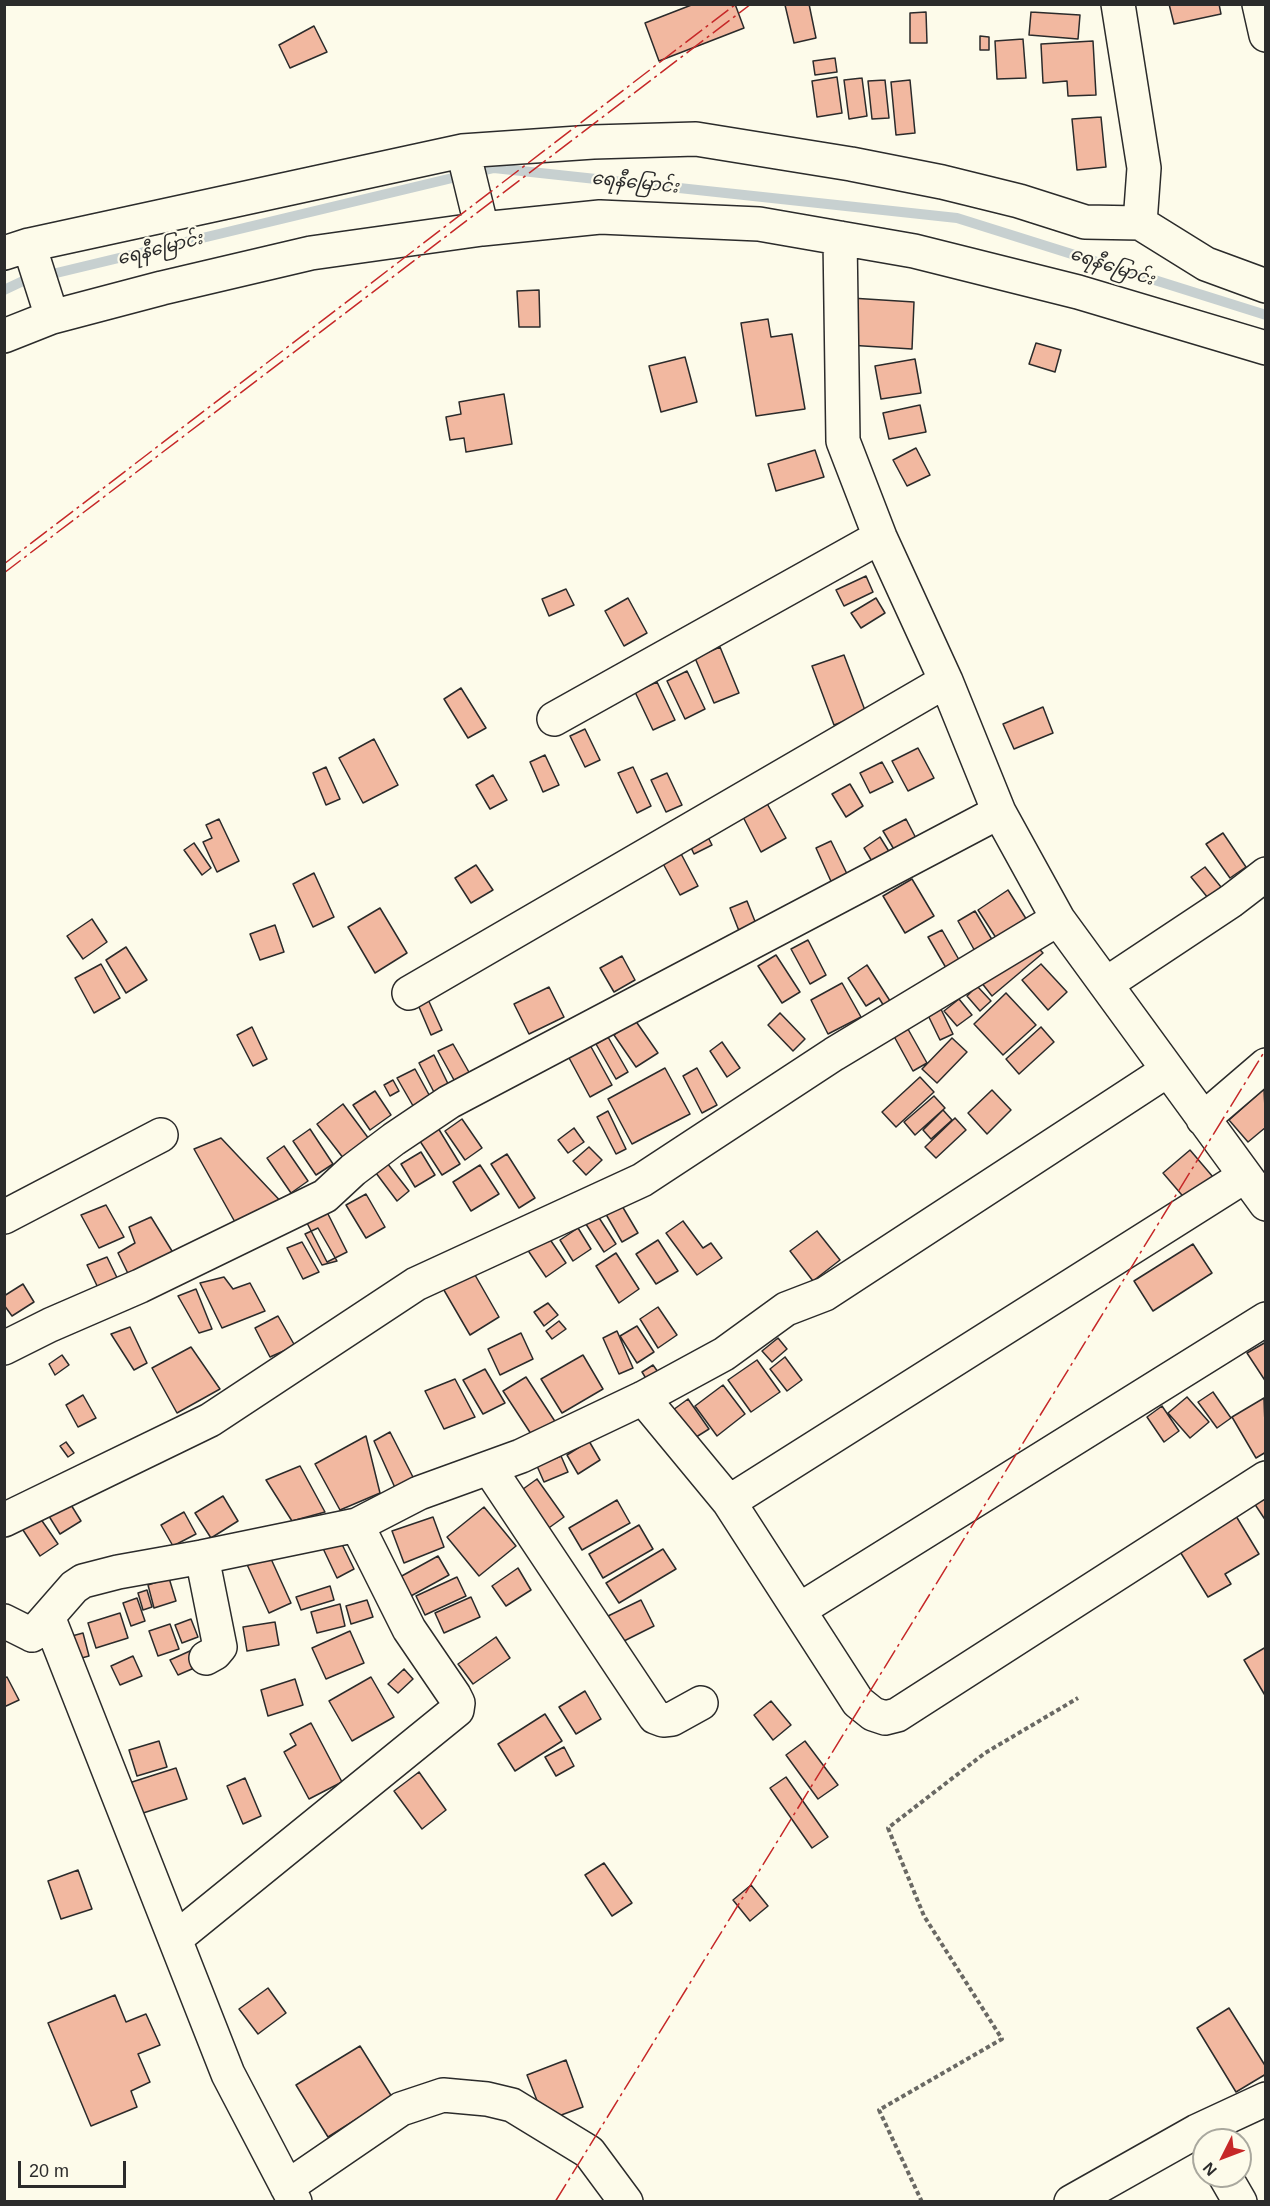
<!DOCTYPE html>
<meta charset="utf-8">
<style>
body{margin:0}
#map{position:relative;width:1270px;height:2206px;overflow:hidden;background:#fdfbea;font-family:Helvetica,sans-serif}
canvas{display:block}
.frame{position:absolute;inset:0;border:6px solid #2b2b2b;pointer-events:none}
.north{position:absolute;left:1192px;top:2128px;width:60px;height:60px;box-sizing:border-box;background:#fdfbea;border:2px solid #a9a89e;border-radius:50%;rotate:228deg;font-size:16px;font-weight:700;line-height:24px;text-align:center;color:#2b2b2b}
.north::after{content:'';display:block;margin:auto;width:21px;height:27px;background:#c62828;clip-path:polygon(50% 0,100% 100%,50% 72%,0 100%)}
.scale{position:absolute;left:18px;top:2161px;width:108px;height:27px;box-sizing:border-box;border:3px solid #2b2b2b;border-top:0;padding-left:8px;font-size:18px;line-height:21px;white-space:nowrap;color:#2b2b2b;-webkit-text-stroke:4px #fdfbea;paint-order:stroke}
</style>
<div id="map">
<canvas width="1270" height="2206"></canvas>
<div class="frame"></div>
<div class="north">N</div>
<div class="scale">20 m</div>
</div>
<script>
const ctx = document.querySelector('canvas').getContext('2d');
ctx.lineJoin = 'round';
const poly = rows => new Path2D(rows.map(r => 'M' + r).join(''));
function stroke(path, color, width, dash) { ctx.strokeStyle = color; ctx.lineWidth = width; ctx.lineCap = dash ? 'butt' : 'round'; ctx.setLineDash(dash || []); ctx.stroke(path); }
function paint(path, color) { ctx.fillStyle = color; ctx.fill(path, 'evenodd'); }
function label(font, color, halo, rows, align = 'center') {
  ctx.font = font + ' Helvetica,"Noto Sans Myanmar",sans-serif'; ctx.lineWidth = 4.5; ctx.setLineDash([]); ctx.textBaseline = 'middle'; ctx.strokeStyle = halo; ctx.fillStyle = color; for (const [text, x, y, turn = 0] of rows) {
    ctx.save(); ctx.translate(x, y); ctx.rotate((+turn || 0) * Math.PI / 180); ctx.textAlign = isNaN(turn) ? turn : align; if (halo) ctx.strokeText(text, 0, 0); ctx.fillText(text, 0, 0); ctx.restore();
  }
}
stroke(poly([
 [4,290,23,281,494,168,957,218,1266,315]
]), '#c7d0d0', 10);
const building = poly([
 [694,4,735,4,744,28,659,61,645,23,694,4],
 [809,4,816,38,794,43,785,5,809,4],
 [1169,4,1219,4,1221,14,1174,24,1169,4],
 [926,12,927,43,910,43,910,13,926,12],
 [1031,12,1080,15,1078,39,1029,35,1031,12],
 [314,26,327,52,290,68,279,45,314,26],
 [980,36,989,37,989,50,980,50,980,36],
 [1023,39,1026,78,997,79,995,41,1023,39],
 [1093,41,1096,95,1068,96,1067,81,1043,83,1041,44,1093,41],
 [835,58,837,72,815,75,813,61,835,58],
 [837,77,842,113,817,117,812,81,837,77],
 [862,78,867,116,849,119,844,80,862,78],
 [885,80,889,118,872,119,868,81,885,80],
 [910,80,915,133,896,135,891,82,910,80],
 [1101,117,1106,167,1077,170,1072,119,1101,117],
 [539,290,540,327,519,327,517,291,539,290],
 [851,298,914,302,912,349,848,345,851,298],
 [768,319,771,337,792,334,805,409,756,416,741,323,768,319],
 [1036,343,1061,350,1055,372,1029,364,1036,343],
 [685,357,697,402,661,412,649,366,685,357],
 [915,359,921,393,881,399,875,366,915,359],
 [504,394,512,444,466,452,464,438,450,440,446,417,461,414,459,402,504,394],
 [920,405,926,432,889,439,883,413,920,405],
 [916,448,930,475,907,486,893,460,916,448],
 [815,450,824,477,776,491,768,464,815,450],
 [866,576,873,592,844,606,836,590,866,576],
 [566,589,574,605,549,616,542,599,566,589],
 [628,598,647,633,624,646,605,611,628,598],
 [876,598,885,613,861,628,851,613,876,598],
 [720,647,739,693,714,703,695,658,720,647],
 [844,655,866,713,834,725,812,666,844,655],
 [687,671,705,709,685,719,667,681,687,671],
 [657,682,675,720,653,730,635,692,657,682],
 [461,688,486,728,468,738,444,699,461,688],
 [1043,707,1053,733,1014,749,1003,724,1043,707],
 [585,729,600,760,585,767,570,736,585,729],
 [374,739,398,785,363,803,339,758,374,739],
 [918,748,934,778,908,791,892,761,918,748],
 [545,755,559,785,543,792,530,762,545,755],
 [882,762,893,782,870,793,860,773,882,762],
 [326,767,340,799,326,805,313,773,326,767],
 [633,767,651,806,637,813,618,773,633,767],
 [667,773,682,805,666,812,651,780,667,773],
 [493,775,507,800,490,809,476,785,493,775],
 [850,784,863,806,846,817,832,794,850,784],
 [764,798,786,838,761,852,740,811,764,798],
 [219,819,239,861,217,872,203,842,212,838,206,825,219,819],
 [906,819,919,844,898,856,883,831,906,819],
 [703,827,712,845,694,854,685,835,703,827],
 [1223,833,1246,867,1230,878,1206,844,1223,833],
 [880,837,893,858,876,868,864,848,880,837],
 [831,841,850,880,834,888,816,848,831,841],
 [194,843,211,868,202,875,184,850,194,843],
 [678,848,698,886,680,895,660,858,678,848],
 [476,865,493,890,471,903,455,878,476,865],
 [1205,867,1221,887,1208,898,1191,877,1205,867],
 [314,873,334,917,313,927,293,884,314,873],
 [912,879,934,916,905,933,883,896,912,879],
 [1008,890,1030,925,1000,944,978,910,1008,890],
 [747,901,758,929,741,936,730,908,747,901],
 [380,908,407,953,375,973,348,927,380,908],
 [975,911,994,943,976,953,958,921,975,911],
 [92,919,107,942,83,959,67,936,92,919],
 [275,925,284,952,260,960,250,934,275,925],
 [942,930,962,965,949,973,928,937,942,930],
 [808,940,826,975,810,984,791,949,808,940],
 [1031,940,1043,953,992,996,981,982,1031,940],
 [126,947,147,980,126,993,106,960,126,947],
 [776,955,800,992,782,1003,758,966,776,955],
 [622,956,635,980,614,992,600,968,622,956],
 [101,964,120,998,94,1013,75,978,101,964],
 [1041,964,1067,992,1048,1010,1022,980,1041,964],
 [867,965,892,1004,885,1008,879,998,866,1006,848,978,867,965],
 [842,983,861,1017,828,1034,811,1000,842,983],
 [977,986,991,1001,980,1011,967,996,977,986],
 [549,987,564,1017,529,1034,514,1004,549,987],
 [1006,993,1036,1025,1003,1055,974,1024,1006,993],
 [426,995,442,1030,431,1035,416,1000,426,995],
 [959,999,972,1015,957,1026,944,1011,959,999],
 [937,1001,953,1034,940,1040,924,1007,937,1001],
 [780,1013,805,1039,793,1051,768,1025,780,1013],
 [635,1020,658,1053,636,1067,614,1035,635,1020],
 [904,1022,927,1063,913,1071,890,1029,904,1022],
 [252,1027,267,1059,253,1066,237,1035,252,1027],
 [1041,1027,1054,1042,1019,1074,1006,1059,1041,1027],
 [608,1037,628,1072,616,1079,596,1044,608,1037],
 [952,1038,967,1052,937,1083,922,1069,952,1038],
 [722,1042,740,1068,727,1077,710,1051,722,1042],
 [453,1044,474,1081,459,1089,438,1051,453,1044],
 [590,1045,612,1085,590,1097,568,1056,590,1045],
 [434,1055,452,1092,438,1100,419,1063,434,1055],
 [665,1068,690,1114,632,1144,608,1099,665,1068],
 [697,1068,717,1105,702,1113,683,1076,697,1068],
 [415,1069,433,1102,416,1111,397,1078,415,1069],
 [920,1077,934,1092,896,1127,882,1112,920,1077],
 [393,1080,399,1091,390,1096,384,1085,393,1080],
 [1264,1089,1266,1127,1248,1142,1229,1120,1264,1089],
 [992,1090,1011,1110,987,1134,968,1113,992,1090],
 [375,1091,391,1115,370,1130,353,1105,375,1091],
 [934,1096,945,1108,915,1135,904,1122,934,1096],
 [343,1104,369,1139,344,1159,317,1124,343,1104],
 [943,1110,952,1120,931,1139,923,1130,943,1110],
 [608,1111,626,1149,616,1154,597,1117,608,1111],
 [955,1118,966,1130,936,1158,925,1147,955,1118],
 [462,1119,482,1148,465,1160,445,1131,462,1119],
 [435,1123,460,1164,442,1175,416,1135,435,1123],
 [574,1128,584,1142,568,1153,558,1140,574,1128],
 [310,1129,333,1164,316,1175,293,1141,310,1129],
 [221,1138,287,1208,240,1231,194,1149,221,1138],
 [284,1146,308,1181,291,1193,267,1158,284,1146],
 [589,1147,602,1160,586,1175,573,1161,589,1147],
 [1190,1150,1213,1177,1187,1201,1163,1173,1190,1150],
 [421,1152,435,1175,415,1187,401,1164,421,1152],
 [507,1154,535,1198,519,1208,491,1164,507,1154],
 [387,1163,409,1191,397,1201,376,1173,387,1163],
 [480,1165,499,1194,471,1211,453,1182,480,1165],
 [366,1194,385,1227,366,1238,346,1205,366,1194],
 [615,1194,638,1233,622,1242,600,1204,615,1194],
 [106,1205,124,1237,99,1248,81,1215,106,1205],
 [326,1210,347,1252,327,1262,306,1221,326,1210],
 [594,1210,616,1244,604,1252,582,1218,594,1210],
 [151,1217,180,1264,135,1288,118,1253,135,1243,129,1227,151,1217],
 [683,1221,703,1248,711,1243,722,1258,697,1275,666,1233,683,1221],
 [318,1228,337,1261,322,1265,305,1234,318,1228],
 [578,1228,591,1249,573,1261,560,1240,578,1228],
 [817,1231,840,1260,813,1281,790,1251,817,1231],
 [547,1235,566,1263,546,1277,527,1249,547,1235],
 [658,1240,678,1271,656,1284,636,1254,658,1240],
 [302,1242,319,1272,303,1279,287,1248,302,1242],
 [1193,1244,1212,1273,1153,1311,1134,1281,1193,1244],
 [616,1253,639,1289,619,1303,596,1266,616,1253],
 [107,1257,123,1290,102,1296,87,1265,107,1257],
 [471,1268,499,1317,470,1335,441,1285,471,1268],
 [224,1277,233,1289,250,1283,265,1311,222,1328,200,1283,224,1277],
 [23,1284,34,1302,12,1316,4,1305,4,1296,23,1284],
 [196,1289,212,1329,199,1333,178,1296,196,1289],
 [548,1303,558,1315,544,1326,534,1312,548,1303],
 [658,1307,677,1335,658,1348,640,1319,658,1307],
 [278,1316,295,1346,270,1357,255,1328,278,1316],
 [559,1321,566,1329,552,1339,546,1331,559,1321],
 [637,1326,654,1352,637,1363,620,1336,637,1326],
 [130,1327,147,1363,134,1370,111,1334,130,1327],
 [617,1331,633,1368,619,1374,603,1338,617,1331],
 [521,1333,533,1359,500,1375,488,1349,521,1333],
 [778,1338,787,1349,772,1362,762,1351,778,1338],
 [1266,1342,1266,1382,1247,1353,1266,1342],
 [191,1347,220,1389,177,1413,152,1368,191,1347],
 [62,1355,69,1365,55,1375,49,1364,62,1355],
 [583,1355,603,1389,562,1413,541,1379,583,1355],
 [785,1357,802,1380,787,1391,770,1369,785,1357],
 [757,1360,780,1392,751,1412,728,1380,757,1360],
 [653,1365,658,1372,647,1380,642,1372,653,1365],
 [485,1369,505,1403,483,1414,463,1380,485,1369],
 [526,1377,558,1426,535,1440,503,1391,526,1377],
 [455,1379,475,1417,444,1429,425,1391,455,1379],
 [723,1385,745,1414,717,1436,695,1406,723,1385],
 [1213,1392,1231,1418,1217,1428,1198,1402,1213,1392],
 [83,1395,96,1418,78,1427,66,1405,83,1395],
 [1187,1397,1209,1422,1190,1438,1168,1413,1187,1397],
 [1264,1398,1266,1452,1256,1458,1232,1417,1264,1398],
 [688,1399,709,1429,693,1439,673,1410,688,1399],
 [1162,1406,1179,1431,1164,1442,1147,1417,1162,1406],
 [390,1432,416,1483,396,1490,374,1441,390,1432],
 [366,1436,380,1493,340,1510,315,1464,366,1436],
 [589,1441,600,1460,578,1474,567,1455,589,1441],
 [66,1442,74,1453,68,1457,60,1446,66,1442],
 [561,1456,568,1472,544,1482,537,1466,561,1456],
 [300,1466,325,1512,292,1521,266,1480,300,1466],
 [537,1479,564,1517,539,1535,512,1497,537,1479],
 [223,1496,238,1521,211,1538,195,1513,223,1496],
 [1266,1496,1266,1521,1254,1503,1266,1496],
 [68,1500,81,1521,60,1534,47,1513,68,1500],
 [617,1500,630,1523,582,1550,569,1528,617,1500],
 [484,1507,516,1546,479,1576,447,1537,484,1507],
 [184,1512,196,1534,173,1546,161,1525,184,1512],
 [38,1515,58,1544,40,1556,21,1527,38,1515],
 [1236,1516,1259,1554,1225,1574,1231,1584,1208,1597,1179,1550,1236,1516],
 [433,1517,444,1547,404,1563,392,1531,433,1517],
 [639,1525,653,1549,603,1578,589,1554,639,1525],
 [337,1534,354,1569,337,1578,320,1542,337,1534],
 [663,1549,676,1569,619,1603,606,1583,663,1549],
 [267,1550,291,1603,269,1613,245,1560,267,1550],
 [438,1556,449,1575,400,1602,389,1583,438,1556],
 [518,1568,531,1590,506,1606,492,1586,518,1568],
 [457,1577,466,1596,425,1615,416,1596,457,1577],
 [169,1578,176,1601,154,1608,148,1585,169,1578],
 [330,1586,334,1600,301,1610,296,1597,330,1586],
 [147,1590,152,1607,143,1610,138,1593,147,1590],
 [471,1597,480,1617,444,1633,435,1613,471,1597],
 [137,1598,145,1621,131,1626,123,1603,137,1598],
 [367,1600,373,1617,351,1624,346,1606,367,1600],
 [641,1600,654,1626,622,1642,608,1616,641,1600],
 [340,1604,345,1626,317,1633,311,1612,340,1604],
 [120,1613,128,1638,96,1648,88,1623,120,1613],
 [191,1619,198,1637,182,1643,175,1625,191,1619],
 [275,1622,279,1645,247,1651,243,1627,275,1622],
 [170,1624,179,1649,158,1656,149,1631,170,1624],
 [350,1631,364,1663,326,1679,312,1648,350,1631],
 [83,1633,89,1656,78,1659,72,1636,83,1633],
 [496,1637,510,1658,473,1684,458,1664,496,1637],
 [201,1646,208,1662,178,1675,170,1660,201,1646],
 [1266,1647,1266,1697,1244,1660,1266,1647],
 [133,1656,142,1676,120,1685,111,1666,133,1656],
 [404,1669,413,1679,398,1693,388,1684,404,1669],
 [7,1677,19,1700,4,1707,4,1678,7,1677],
 [371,1677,394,1717,352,1741,329,1701,371,1677],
 [295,1679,303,1705,268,1716,261,1690,295,1679],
 [585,1691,601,1719,576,1734,559,1707,585,1691],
 [771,1701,791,1725,773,1740,754,1715,771,1701],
 [545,1714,562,1741,515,1771,498,1744,545,1714],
 [311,1723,342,1782,309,1799,284,1752,296,1745,290,1734,311,1723],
 [159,1741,167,1767,137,1776,129,1750,159,1741],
 [805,1741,838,1785,818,1799,786,1755,805,1741],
 [564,1747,574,1766,556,1776,545,1757,564,1747],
 [176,1768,187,1799,140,1814,129,1783,176,1768],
 [419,1772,446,1810,422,1829,394,1791,419,1772],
 [786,1777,828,1837,812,1848,770,1788,786,1777],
 [245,1778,261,1816,243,1824,227,1786,245,1778],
 [604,1863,632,1903,612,1916,585,1875,604,1863],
 [78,1870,92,1909,61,1919,48,1881,78,1870],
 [751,1885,768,1906,750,1921,733,1900,751,1885],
 [268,1988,286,2013,258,2034,239,2009,268,1988],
 [115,1995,126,2022,146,2014,160,2045,138,2054,150,2082,131,2091,137,2107,91,2126,48,2023,115,1995],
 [1229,2008,1266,2067,1266,2074,1236,2092,1197,2028,1229,2008],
 [360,2046,392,2097,328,2137,296,2085,360,2046],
 [566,2060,583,2107,545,2121,527,2075,566,2060]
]);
paint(building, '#f2b8a0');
stroke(building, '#2b2b2b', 1.5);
const minor = poly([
 [1118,4,1144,168,1140,223],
 [1259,4,1266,35],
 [465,159,482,229],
 [840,238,843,441,880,537,946,681,999,812,1058,919,1266,1204],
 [29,245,462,151,593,142,696,139,851,164,942,182,1019,201,1085,222,1140,223,1206,264,1266,286],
 [4,253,29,245,52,317],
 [4,336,52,317,162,288,311,253,482,229,600,217,759,224,914,251,1078,292,1266,348],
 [554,719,880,537],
 [1106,984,1231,901,1266,874],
 [409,993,946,681],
 [1203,1119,1266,1065],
 [4,1217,161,1135],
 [4,1348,50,1325,140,1286,325,1196,353,1170,394,1139,449,1102,999,812],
 [643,1398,729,1502,858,1702,873,1714,885,1718,897,1715,1266,1478],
 [489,1468,655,1717,663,1720,672,1719,701,1703],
 [729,1502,1245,1176],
 [4,1520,210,1420,416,1284,642,1180,834,1054,1058,919],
 [202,1557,220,1647,215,1653,206,1658],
 [799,1610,1266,1319],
 [4,1621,32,1635],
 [32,1635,74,1587,83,1581,118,1572,202,1557,357,1525,419,1493,521,1456,643,1398,724,1354,786,1309,825,1294,1168,1070],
 [32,1635,51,1624,228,2074,295,2202],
 [175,1939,457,1710,458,1703,454,1695,409,1629,357,1525],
 [1225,2176,1240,2202],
 [287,2187,401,2109,443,2095,487,2099,512,2105,589,2152,626,2202],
 [1071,2202,1197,2131,1266,2099]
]);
stroke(minor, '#2b2b2b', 36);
stroke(poly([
 [922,2202,879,2110,1002,2039,924,1916,888,1828,985,1753,1078,1698]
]), '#6a6964', 4, [4.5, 3]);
stroke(minor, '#fdfbea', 33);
stroke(poly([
 [4,564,736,4],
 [4,573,751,4],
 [555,2202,1266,1049]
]), '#c62828', 1.5, [21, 4.5, 3, 4.5]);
label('italic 18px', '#2b2b2b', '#fdfbea', [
 ["ရေနီမြောင်း",635,183,6],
 ["ရေနီမြောင်း",160,249,-14],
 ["ရေနီမြောင်း",1112,267,18]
]);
</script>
